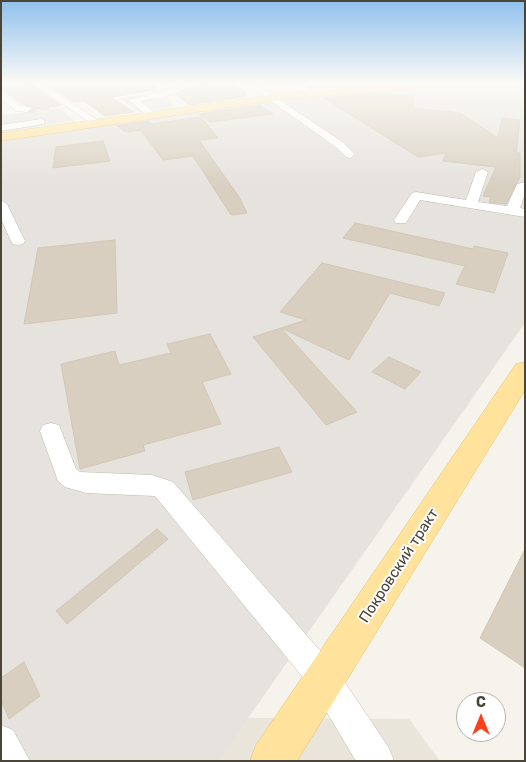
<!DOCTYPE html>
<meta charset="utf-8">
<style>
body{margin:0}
#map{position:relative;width:526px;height:762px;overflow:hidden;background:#f6f3ec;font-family:Rubik,sans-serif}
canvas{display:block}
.frame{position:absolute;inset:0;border:2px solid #4b4439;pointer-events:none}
.north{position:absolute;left:456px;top:692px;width:50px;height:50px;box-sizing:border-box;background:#fff;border:1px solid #b7b4b0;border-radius:50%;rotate:0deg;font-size:14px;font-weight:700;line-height:20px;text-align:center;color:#4b4439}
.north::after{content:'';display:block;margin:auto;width:18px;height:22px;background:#fc3f1d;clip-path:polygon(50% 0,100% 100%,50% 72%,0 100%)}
</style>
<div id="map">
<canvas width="526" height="762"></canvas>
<div class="frame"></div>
<div class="north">С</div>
</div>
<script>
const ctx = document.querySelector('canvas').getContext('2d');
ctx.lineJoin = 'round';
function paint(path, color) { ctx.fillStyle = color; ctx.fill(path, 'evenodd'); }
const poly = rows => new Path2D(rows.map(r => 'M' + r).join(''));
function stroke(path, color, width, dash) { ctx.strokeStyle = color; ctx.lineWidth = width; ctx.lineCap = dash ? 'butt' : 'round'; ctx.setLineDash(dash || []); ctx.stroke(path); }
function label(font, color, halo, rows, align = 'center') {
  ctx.font = font + ' Rubik,sans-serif'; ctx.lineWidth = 4; ctx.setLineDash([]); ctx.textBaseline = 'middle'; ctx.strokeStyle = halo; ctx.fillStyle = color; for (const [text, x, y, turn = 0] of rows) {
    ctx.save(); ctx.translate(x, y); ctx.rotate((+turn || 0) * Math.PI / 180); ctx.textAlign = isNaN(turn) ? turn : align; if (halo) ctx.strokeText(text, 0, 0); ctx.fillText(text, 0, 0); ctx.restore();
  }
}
paint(poly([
 [1,716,409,719,440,761,1,761]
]), '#eae5da');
paint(poly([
 [468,82,517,82,525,84,525,323,218,761,1,761,1,139,271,100],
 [59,108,75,121,1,132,1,110,5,115]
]), '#e6e2dd');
paint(poly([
 [165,92,176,107,139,112,119,98]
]), '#e5e3e0');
const building = poly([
 [1,82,15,82,20,85,30,84,61,105,33,110,30,105,22,104,1,89,1,82],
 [73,82,89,83,156,82,156,90,111,97,134,112,105,116,84,101,74,102,45,83,73,82],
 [206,82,229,82,247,93,243,93,248,96,189,105,176,94,206,82],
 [298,82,374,82,378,84,311,89,298,82],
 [390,92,395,96,414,94,414,108,460,113,498,138,502,118,520,120,516,153,520,153,520,177,506,204,489,202,491,197,483,196,496,167,443,161,446,153,418,157,324,98,390,92],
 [260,105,273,114,210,122,199,114,260,105],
 [201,117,218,138,199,140,239,197,247,213,231,215,193,156,163,160,141,130,126,132,117,126,148,121,151,124,201,117],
 [103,141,110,161,53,168,56,147,103,141],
 [355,223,473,249,474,246,508,253,494,293,456,284,465,266,343,238,355,223],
 [115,240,117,313,24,324,38,248,115,240],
 [322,263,445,293,439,306,390,293,349,360,281,328,357,412,326,425,253,337,306,320,280,312,322,263],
 [210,334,231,374,202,382,221,424,143,445,145,451,80,469,61,364,115,351,119,365,171,353,167,344,210,334],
 [389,357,421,372,405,389,372,372,389,357],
 [279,447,292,472,193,500,185,472,279,447],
 [157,529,168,539,67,624,56,611,157,529],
 [525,549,525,668,480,638,525,549],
 [24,662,40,696,9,719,1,700,1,678,24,662]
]);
paint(building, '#d8cfc1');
stroke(building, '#d3c7b4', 1);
stroke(poly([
 [1,84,15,82],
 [27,109,49,105]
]), '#d4d0c8', 9, [9, 4.5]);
const minor = poly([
 [30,82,39,82,102,123,100,125,94,125,30,82],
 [194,82,204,82,164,97,140,101,155,113,155,117,149,117,129,100,194,82],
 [244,82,253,82,344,143,355,155,350,158,346,157,336,147,244,82],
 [388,82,429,82,425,84,391,86,387,84,388,82],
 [1,93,21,106,30,107,31,109,27,112,16,111,1,99,1,93],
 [41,119,44,120,44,124,1,131,1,125,41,119],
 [482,169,488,172,478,202,507,206,517,184,525,182,525,194,520,208,525,209,525,217,420,200,406,223,396,223,394,220,412,193,416,192,466,200,476,172,482,169],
 [1,200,7,204,25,241,23,244,18,245,13,244,11,241,1,219,1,200],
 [51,423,59,425,76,469,80,472,152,475,173,482,336,669,389,748,394,761,356,761,314,691,155,496,86,493,65,487,58,481,40,431,43,425,51,423],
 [1,725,13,730,30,761,1,761,1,725]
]);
const major = poly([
 [426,82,462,82,457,85,285,99,1,141,1,133,285,93,426,82],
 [525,362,525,390,297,761,250,761,256,745,516,364,525,362]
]);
stroke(minor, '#c2bbae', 1);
stroke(major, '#e6c16a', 1);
paint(minor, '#fff');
paint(major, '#ffe39c');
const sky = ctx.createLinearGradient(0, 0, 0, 188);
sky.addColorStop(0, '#8fc1ec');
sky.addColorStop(0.44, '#fbfaf6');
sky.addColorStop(1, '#fbfaf600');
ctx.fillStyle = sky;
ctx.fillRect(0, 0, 526, 188);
label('15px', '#4b4439', '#fff', [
 ["Покровский тракт",399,566,-57]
]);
</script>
